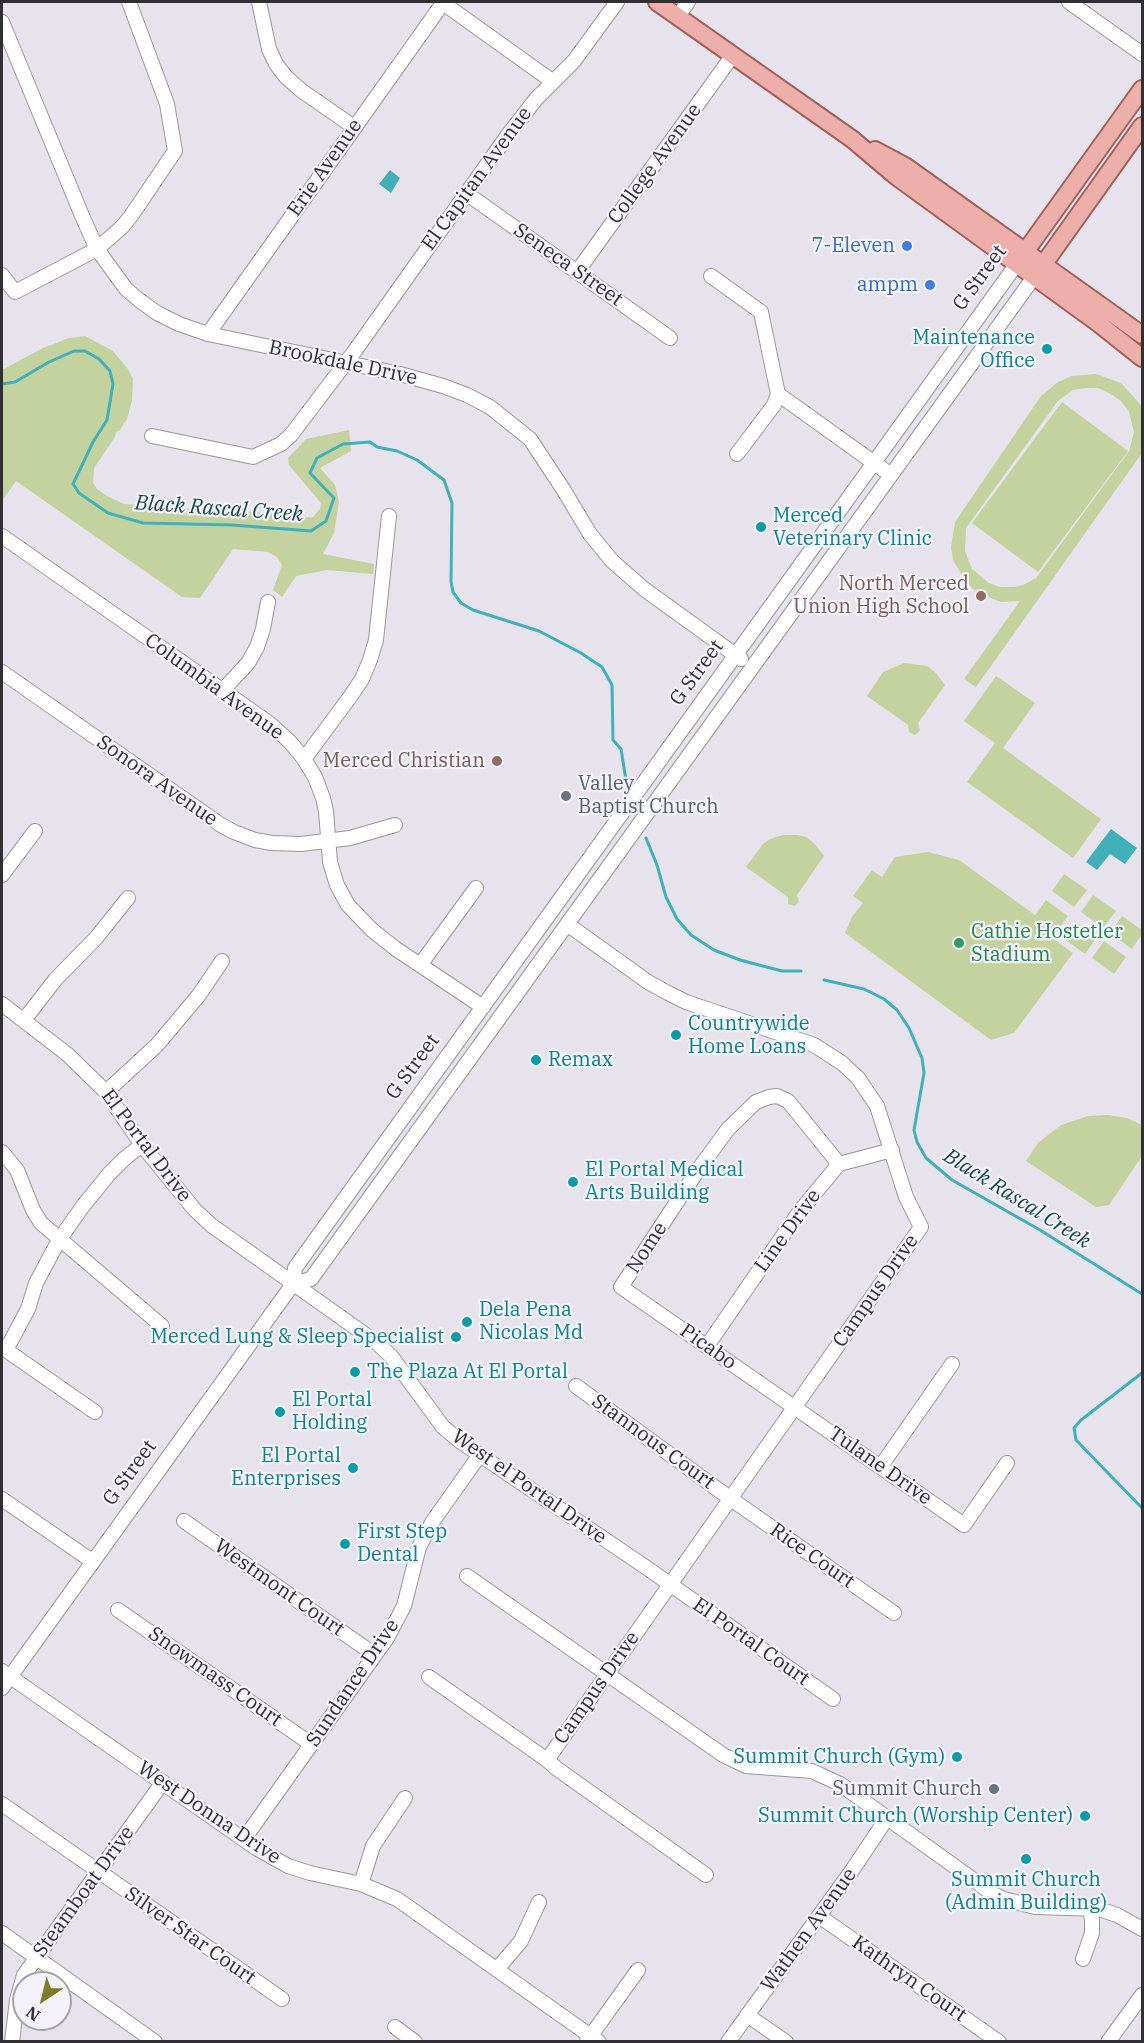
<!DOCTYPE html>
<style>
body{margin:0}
#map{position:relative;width:1144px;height:2043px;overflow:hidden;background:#e6e3ed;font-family:"IBM Plex Serif",serif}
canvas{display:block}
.frame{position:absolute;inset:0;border:3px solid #302f33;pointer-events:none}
.north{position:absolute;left:12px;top:1971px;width:60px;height:60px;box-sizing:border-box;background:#f3f1fa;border:2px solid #a5a3aa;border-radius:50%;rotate:215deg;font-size:16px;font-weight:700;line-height:24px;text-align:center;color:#302f33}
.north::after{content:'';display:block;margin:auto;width:21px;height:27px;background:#7d7d25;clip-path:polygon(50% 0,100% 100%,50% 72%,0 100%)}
</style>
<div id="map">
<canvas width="1144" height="2043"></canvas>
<div class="frame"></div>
<div class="north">N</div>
</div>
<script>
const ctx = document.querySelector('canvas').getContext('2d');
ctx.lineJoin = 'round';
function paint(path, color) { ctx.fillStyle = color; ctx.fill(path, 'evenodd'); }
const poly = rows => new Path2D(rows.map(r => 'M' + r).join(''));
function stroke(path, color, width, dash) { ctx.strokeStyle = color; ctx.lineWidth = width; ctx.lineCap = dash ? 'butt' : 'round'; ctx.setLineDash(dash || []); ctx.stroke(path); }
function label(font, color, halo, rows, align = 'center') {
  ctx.font = font + ' "IBM Plex Serif",serif'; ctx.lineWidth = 4.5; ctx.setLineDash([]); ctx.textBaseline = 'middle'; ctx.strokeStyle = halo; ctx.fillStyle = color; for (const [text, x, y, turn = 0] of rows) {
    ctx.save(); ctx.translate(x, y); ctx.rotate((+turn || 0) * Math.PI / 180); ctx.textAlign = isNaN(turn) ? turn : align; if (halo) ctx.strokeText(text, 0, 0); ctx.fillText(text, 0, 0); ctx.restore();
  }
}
paint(poly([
 [85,336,113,351,128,369,133,379,132,400,127,419,120,430,116,432,115,437,94,468,93,483,97,489,107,496,124,504,268,513,296,518,313,517,320,509,321,503,289,465,288,458,306,439,349,430,351,451,320,468,335,485,339,502,334,533,323,554,374,564,373,574,327,570,296,576,282,597,273,590,282,565,277,557,268,552,233,549,200,598,182,597,16,481,2,501,2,370,43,348,69,338],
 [1096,374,1121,383,1140,404,1142,410,1142,453,976,687,964,679,1020,601,1001,602,993,599,973,589,965,580,953,560,951,547,955,522,1041,396,1058,382,1072,376],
 [1086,388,1098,388,1111,394,1121,401,1129,412,1134,432,1129,451,1036,578,1023,585,1014,587,999,587,989,583,972,569,965,551,966,528,1058,401,1073,390],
 [1062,402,1128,451,1038,572,972,523],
 [904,663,927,666,936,673,945,685,918,723,920,730,915,735,909,732,908,725,867,696,883,672],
 [996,676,1035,703,1003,748,1101,819,1073,858,967,782,995,743,964,721],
 [783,835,797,835,806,837,815,844,824,856,797,895,799,902,794,906,788,904,788,897,746,867,763,844,770,839],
 [928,852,959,860,1035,915,1046,900,1068,916,1056,933,1047,926,1043,932,1073,953,1014,1033,991,1040,845,933,852,917,863,903,853,896,872,870,882,877,895,857],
 [1064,874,1087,890,1074,907,1052,891],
 [1093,895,1116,911,1103,928,1081,912],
 [1122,916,1142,930,1142,934,1132,949,1110,933],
 [1075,921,1097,937,1085,954,1063,938],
 [1104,941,1126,957,1114,974,1092,958],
 [1108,1115,1127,1118,1142,1125,1142,1156,1109,1205,1096,1207,1026,1161,1038,1143,1061,1125,1088,1116]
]), '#c3d29e');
paint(poly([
 [390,170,400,178,391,193,379,184],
 [1111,829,1137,848,1125,864,1110,854,1097,870,1086,862]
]), '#41b0b8');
stroke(poly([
 [2,384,15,382,49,362,74,351,85,351,99,359,110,371,113,384,107,420,93,442,73,484,79,493,108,513,143,523,232,525,311,531,326,521,334,498,310,473,317,458,343,444,370,442,377,447,397,451,417,460,444,480,452,503,451,582,453,592,461,603,473,610,539,631,581,653,602,667,612,685,613,740,621,749,626,780],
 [646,838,657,865,666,897,677,919,691,935,714,950,740,960,782,971,801,971],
 [824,980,864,989,884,999,897,1010,909,1028,922,1058,924,1073,914,1130,917,1142,926,1158,952,1180,1040,1230,1142,1294],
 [1142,1373,1081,1420,1074,1428,1076,1440,1142,1508]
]), '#41b0b8', 3);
const minor = poly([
 [259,2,269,49,276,64,286,77,302,91,354,127],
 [1069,2,1142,54],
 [678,16,688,2],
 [2,22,83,218,97,249,126,289,139,300,157,313,179,324,208,334,400,374,443,386,467,395,490,407,530,439,563,489,590,534,612,561,644,589,741,659],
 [466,193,670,338],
 [577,272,733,55],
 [2,275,15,292,97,249,122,227,131,216,175,151,167,104,129,2],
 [711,276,761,312,778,394,774,405,737,454],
 [208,334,443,3,552,81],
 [778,394,891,475],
 [152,436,253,457,281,444,291,435,354,352,508,135,536,99,574,61,617,2],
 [2,536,269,723,290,742,304,759,315,777,323,798,326,811,330,862,337,885,348,905,372,930,396,949,483,1007],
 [2,672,221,825,234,832,255,840,272,843,301,844,350,838,395,825],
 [222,691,248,663,257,647,263,629,268,602],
 [304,759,350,697,362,679,370,660,376,640,389,516],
 [2,875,35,831],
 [420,965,476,888],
 [2,1004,67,1054,106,1092,142,1145,194,1209,211,1225,377,1343,391,1356,443,1427,461,1442,647,1568,833,1699],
 [24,1020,55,980,96,938,128,898],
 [106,1092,157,1045,199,995,222,961],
 [2,1152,17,1170,33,1210,41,1223,162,1326],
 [839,1164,788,1101,777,1096,769,1097,756,1102,728,1129,698,1170,621,1287,964,1525,1007,1463],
 [293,1284,311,1279,1034,277],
 [707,1346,800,1211,839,1164,892,1150],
 [576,1386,731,1499,894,1613],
 [95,1412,6,1350,28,1309,36,1283,59,1240,83,1206,109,1174,125,1158,142,1145],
 [881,1466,952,1364],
 [2,1499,92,1561],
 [184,1521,375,1655],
 [467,1576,723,1755,746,1766,812,1771,840,1784,993,1894,1004,1899,1035,1907,1099,1909,1117,1915,1142,1929],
 [118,1610,311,1744],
 [2,1671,256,1848,288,1866,310,1873,361,1884,397,1899,599,2042],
 [429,1677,547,1760,556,1768,706,1875],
 [2,1688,293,1284,295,1268,1016,265],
 [547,1760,921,1227,906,1197,877,1106,858,1078,842,1063,814,1045,686,1002,668,993,648,982,567,924],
 [2,1804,282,1999],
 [244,1839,387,1638,404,1606,419,1547,433,1521,479,1456],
 [361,1884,373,1846,405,1798],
 [819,1916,999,2042],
 [2,1933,155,2042],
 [1083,1959,1092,1933,1092,1920,1090,1908],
 [498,1968,521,1941,539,1902],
 [747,2015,786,2042],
 [395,2027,415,2042],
 [587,2041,638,1970],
 [12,2042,17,2000,24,1975,163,1782],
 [728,2042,853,1869,887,1818],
 [1108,2042,1142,1995]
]);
const major = poly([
 [657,2,852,139,897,177,1098,323,1142,358],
 [875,150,905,166,1142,335],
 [1020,259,1142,89],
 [1038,272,1142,126]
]);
stroke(minor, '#98969e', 16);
stroke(major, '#a3605b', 20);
stroke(minor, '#fff', 14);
stroke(major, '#edafa9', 16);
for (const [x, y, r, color] of [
 [907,246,6,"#3f7fe0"],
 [930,285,6,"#3f7fe0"],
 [1047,349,6,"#0f9aa8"],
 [761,527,6,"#0f9aa8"],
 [981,596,6,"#8d6e63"],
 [497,761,6,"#8d6e63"],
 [566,796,6,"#6b7280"],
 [959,943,6,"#2e9e5b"],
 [676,1035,6,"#0f9aa8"],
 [536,1060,6,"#0f9aa8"],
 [573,1182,6,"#0f9aa8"],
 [467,1322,6,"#0f9aa8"],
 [456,1337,6,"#0f9aa8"],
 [355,1372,6,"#0f9aa8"],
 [280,1412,6,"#0f9aa8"],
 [353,1468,6,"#0f9aa8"],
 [345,1544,6,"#0f9aa8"],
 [957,1757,6,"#0f9aa8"],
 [994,1789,6,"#6b7280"],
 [1085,1816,6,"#0f9aa8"],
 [1026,1859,6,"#0f9aa8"]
]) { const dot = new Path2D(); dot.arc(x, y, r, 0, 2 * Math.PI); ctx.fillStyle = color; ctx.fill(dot); stroke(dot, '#f3f1fa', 2); }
label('20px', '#302f33', '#f3f1fa', [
 ["College Avenue",655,164,-54],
 ["Erie Avenue",325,168,-55],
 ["El Capitan Avenue",477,179,-54],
 ["Seneca Street",568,265,35],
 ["G Street",980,278,-54],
 ["Brookdale Drive",343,363,12],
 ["G Street",697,673,-54],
 ["Columbia Avenue",214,687,36],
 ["Sonora Avenue",157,781,35],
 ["G Street",413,1067,-54],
 ["El Portal Drive",146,1146,53],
 ["Line Drive",788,1231,-54],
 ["Nome",647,1248,-57],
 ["Campus Drive",876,1291,-55],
 ["Picabo",708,1347,35],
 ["Stannous Court",653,1442,36],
 ["Tulane Drive",880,1466,35],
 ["G Street",130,1473,-54],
 ["West el Portal Drive",529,1487,35],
 ["Rice Court",812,1556,35],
 ["Westmont Court",279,1588,35],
 ["El Portal Court",751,1642,35],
 ["Snowmass Court",215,1677,35],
 ["Sundance Drive",353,1683,-56],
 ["Campus Drive",597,1688,-55],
 ["West Donna Drive",209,1813,34],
 ["Steamboat Drive",84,1892,-54],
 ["Wathen Avenue",809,1930,-54],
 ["Silver Star Court",190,1936,35],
 ["Kathryn Court",909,1979,35]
]);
label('20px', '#366cbe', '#f3f1fa', [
 ["7-Eleven",895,246],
 ["ampm",918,285]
], 'right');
label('20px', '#0d838f', '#f3f1fa', [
 ["Maintenance",1035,338,"right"],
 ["Office",1035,361,"right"],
 ["Merced",773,516],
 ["Veterinary Clinic",773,539],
 ["Countrywide",688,1024],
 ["Home Loans",688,1047],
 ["Remax",548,1060],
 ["El Portal Medical",585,1170],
 ["Arts Building",585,1193],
 ["Dela Pena",479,1310],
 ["Nicolas Md",479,1333],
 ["Merced Lung & Sleep Specialist",444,1337,"right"],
 ["The Plaza At El Portal",367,1372],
 ["El Portal",292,1400],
 ["Holding",292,1423],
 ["El Portal",341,1456,"right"],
 ["Enterprises",341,1479,"right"],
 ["First Step",357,1532],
 ["Dental",357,1555],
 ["Summit Church (Gym)",945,1757,"right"],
 ["Summit Church (Worship Center)",1073,1816,"right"],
 ["Summit Church",1026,1880,"center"],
 ["(Admin Building)",1026,1903,"center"]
], 'left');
label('20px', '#785e54', '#f3f1fa', [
 ["North Merced",969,584],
 ["Union High School",969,607],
 ["Merced Christian",485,761]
], 'right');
label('20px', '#5b616d', '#f3f1fa', [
 ["Valley",578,784],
 ["Baptist Church",578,807],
 ["Summit Church",982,1789,"right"]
], 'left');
label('20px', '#27864d', '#f3f1fa', [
 ["Cathie Hostetler",971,932],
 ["Stadium",971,955]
], 'left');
label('italic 21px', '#15464a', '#f3f1fa', [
 ["Black Rascal Creek",219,509,4],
 ["Black Rascal Creek",1017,1199,32]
]);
</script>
